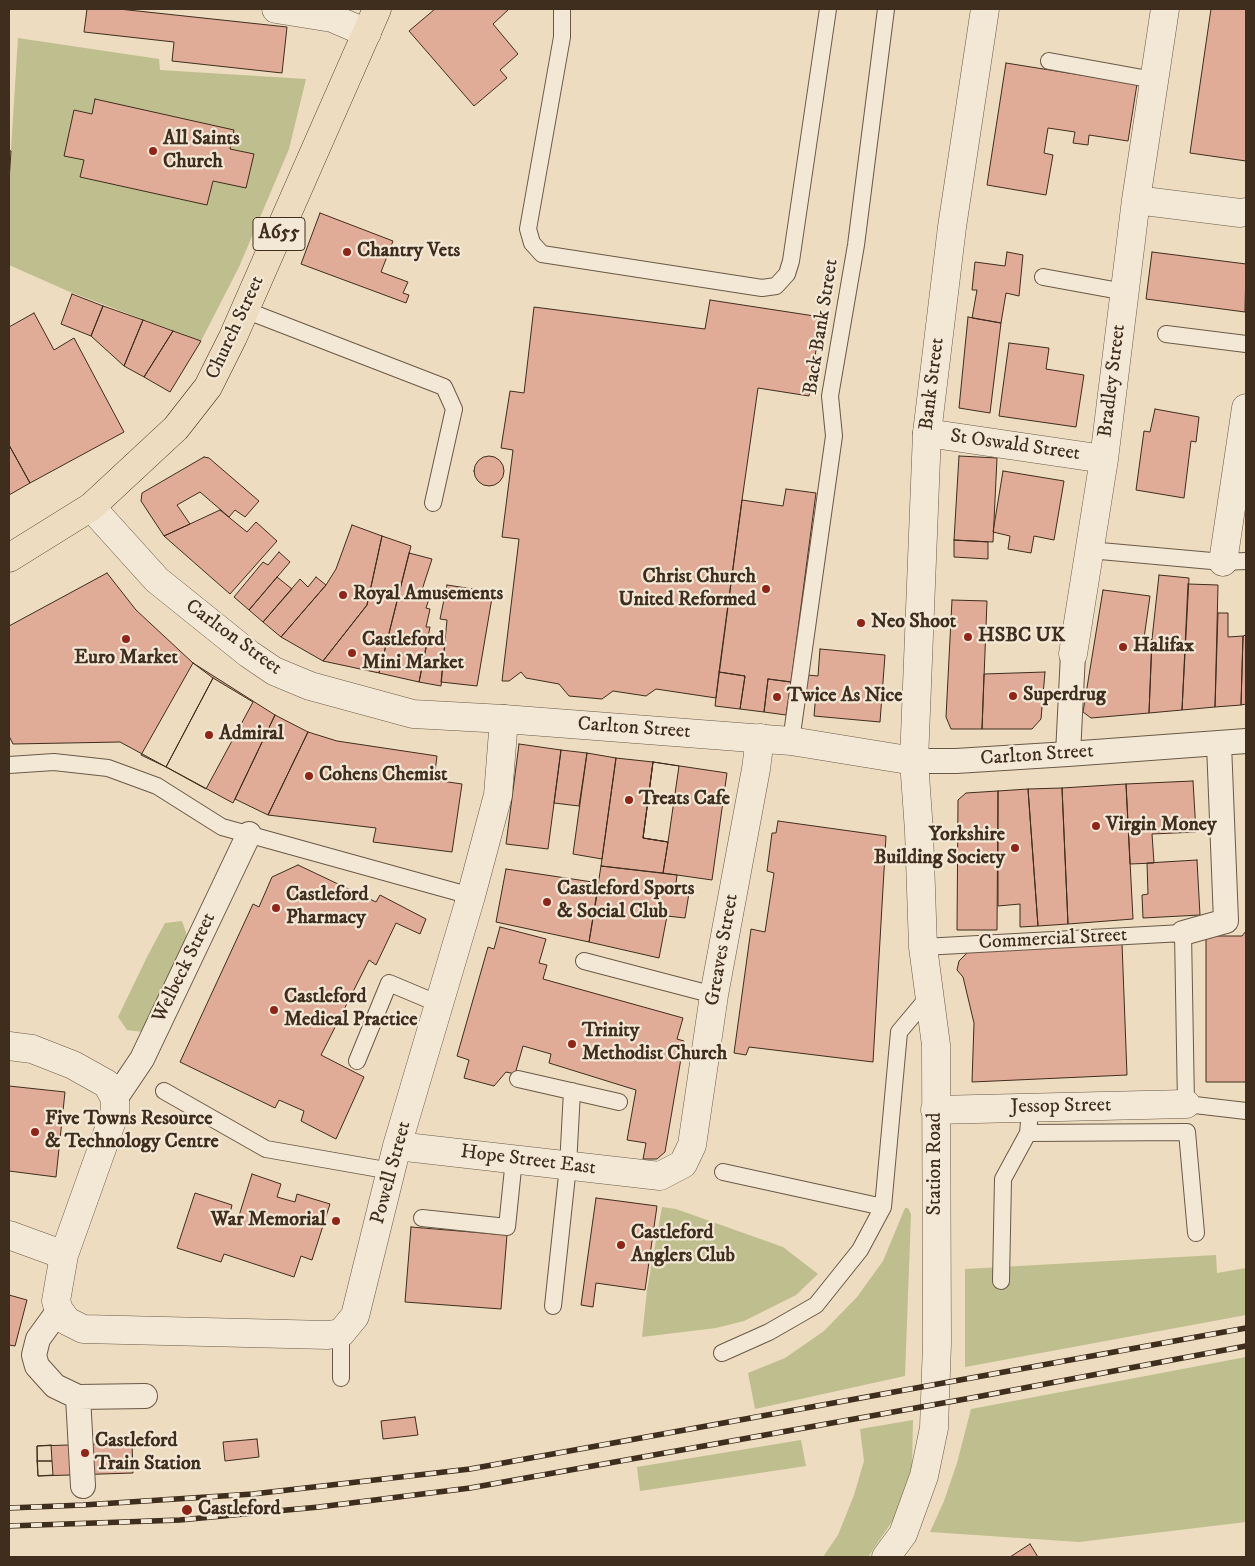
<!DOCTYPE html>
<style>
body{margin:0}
#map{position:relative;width:1255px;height:1566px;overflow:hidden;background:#eddcc0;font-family:"IM FELL DW Pica",serif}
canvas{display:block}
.frame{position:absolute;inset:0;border:10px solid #3f2d1d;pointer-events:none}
</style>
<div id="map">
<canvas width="1255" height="1566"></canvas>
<div class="frame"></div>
</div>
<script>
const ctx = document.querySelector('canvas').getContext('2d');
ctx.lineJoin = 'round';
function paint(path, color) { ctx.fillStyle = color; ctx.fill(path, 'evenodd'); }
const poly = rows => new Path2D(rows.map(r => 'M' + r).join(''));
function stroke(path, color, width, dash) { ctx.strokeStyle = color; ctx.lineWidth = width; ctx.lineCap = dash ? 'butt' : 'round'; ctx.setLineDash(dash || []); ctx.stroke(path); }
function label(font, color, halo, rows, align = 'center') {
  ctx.font = font + ' "IM FELL DW Pica",serif'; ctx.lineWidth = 4.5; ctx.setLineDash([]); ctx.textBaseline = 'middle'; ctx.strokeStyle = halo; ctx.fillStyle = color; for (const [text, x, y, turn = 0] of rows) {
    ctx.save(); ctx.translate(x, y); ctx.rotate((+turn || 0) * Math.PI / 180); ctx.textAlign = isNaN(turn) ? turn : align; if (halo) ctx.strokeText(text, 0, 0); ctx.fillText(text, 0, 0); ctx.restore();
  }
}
paint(poly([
 [18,38,159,59,160,70,306,79,289,149,239,267,201,341,70,292,9,265,9,181],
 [182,921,189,941,143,1032,127,1030,118,1017,147,957,165,923],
 [662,1207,676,1209,783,1247,818,1274,796,1295,744,1321,716,1328,642,1337,647,1290],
 [905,1208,908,1208,911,1214,905,1376,755,1409,748,1373,785,1358,824,1331,857,1297,883,1261],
 [1216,1255,1217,1273,1246,1268,1246,1315,965,1367,965,1269],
 [1246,1357,1246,1522,1079,1542,930,1532,944,1501,957,1463,971,1409],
 [913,1420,912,1467,893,1520,868,1557,823,1557,838,1535,854,1495,864,1461,860,1429],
 [801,1440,806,1466,640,1491,637,1467]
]), '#bfbe8e');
const building = poly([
 [87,9,119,9,287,27,282,73,172,61,174,42,84,32,87,9],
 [435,9,509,9,493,24,518,54,500,70,507,78,474,106,409,31,435,9],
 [1211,9,1246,9,1246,161,1190,153,1211,9],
 [1006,63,1137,84,1128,141,1089,135,1088,145,1073,143,1075,132,1048,128,1044,153,1053,155,1046,195,987,185,1006,63],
 [95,99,234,130,230,149,254,154,246,188,213,181,207,205,80,177,84,160,64,156,74,110,92,114,95,99],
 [9,150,11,151,9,181,9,150],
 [320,213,393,241,381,272,408,282,403,293,409,295,406,303,301,264,320,213],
 [1007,252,1023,255,1019,296,1006,293,1001,323,972,318,977,290,972,290,975,262,1005,266,1007,252],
 [1152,252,1246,264,1245,312,1146,299,1152,252],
 [72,294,103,306,91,336,61,324,72,294],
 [710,300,821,317,809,396,758,388,742,500,716,698,656,689,646,696,613,691,602,699,569,696,559,684,526,678,521,672,509,681,502,681,519,539,502,537,513,450,501,448,510,391,524,393,534,307,705,329,710,300],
 [103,306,143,320,124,366,91,336,103,306],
 [34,313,54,350,74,338,124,432,30,483,9,445,9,327,34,313],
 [968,317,1001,323,990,413,959,408,968,317],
 [143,320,173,331,144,377,124,366,143,320],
 [173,331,201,341,170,392,144,377,173,331],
 [1009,343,1049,348,1046,369,1084,375,1076,427,999,416,1009,343],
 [1155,409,1199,417,1196,442,1191,441,1184,498,1136,490,1144,431,1150,432,1155,409],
 [9,445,30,483,9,495,9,445],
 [959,456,997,458,993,542,954,540,959,456],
 '474 471a15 15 0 1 1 30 0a15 15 0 1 1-30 0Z',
 [204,457,209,458,259,501,245,517,235,510,229,517,200,492,177,505,190,524,164,536,141,501,142,493,204,457],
 [1003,471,1064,481,1054,540,1034,536,1031,553,1008,549,1010,536,993,532,1003,471],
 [786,489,816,493,791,682,768,679,764,712,740,709,745,676,719,672,742,500,783,506,786,489],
 [220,510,247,532,256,522,277,541,230,594,164,536,220,510],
 [352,525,382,536,367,605,323,661,281,637,326,585,336,569,352,525],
 [382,536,411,546,379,673,323,661,367,605,382,536],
 [954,540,988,542,988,559,954,557,954,540],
 [279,552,290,562,249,610,234,597,263,562,268,565,279,552],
 [409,553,432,559,420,596,429,599,426,608,430,609,426,627,430,627,419,682,379,673,409,553],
 [107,573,136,610,193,663,275,715,233,803,120,742,13,744,9,736,9,626,107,573],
 [1159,575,1189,578,1182,710,1149,713,1152,639,1159,575],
 [277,577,292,589,263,622,249,610,277,577],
 [316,577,326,585,281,637,263,622,300,579,308,587,316,577],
 [1188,584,1218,585,1215,707,1182,710,1188,584],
 [447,585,493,592,477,686,441,682,447,620,440,619,447,585],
 [1103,590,1150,596,1144,638,1152,639,1149,713,1091,718,1083,712,1103,590],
 [952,600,987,601,982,729,951,729,946,717,952,600],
 [1218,613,1228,613,1228,637,1243,636,1241,705,1215,707,1218,613],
 [1246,635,1246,704,1241,705,1243,636,1246,635],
 [428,639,445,642,441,686,419,682,428,639],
 [820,649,885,655,880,722,814,716,816,693,805,693,807,675,818,676,820,649],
 [193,663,213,678,166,767,141,755,193,663],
 [719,672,745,676,740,709,715,706,719,672],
 [1045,672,1041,719,1032,729,982,729,984,674,1045,672],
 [213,678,253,702,206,789,166,767,213,678],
 [768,679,791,682,786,715,764,712,768,679],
 [275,715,308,732,268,815,235,799,275,715],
 [308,732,337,741,437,756,434,780,462,784,452,852,373,842,376,828,268,815,308,732],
 [519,744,561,750,548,849,506,844,519,744],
 [561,750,587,753,579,806,554,803,561,750],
 [587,753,616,758,602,859,573,854,587,753],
 [616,758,653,762,643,838,668,842,663,873,601,866,616,758],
 [653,762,679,766,668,842,643,838,653,762],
 [653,762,727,773,712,880,663,873,668,842,643,838,653,762],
 [1193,781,1196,832,1152,834,1154,863,1130,864,1126,784,1193,781],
 [1126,784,1133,919,1068,924,1062,788,1126,784],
 [1062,788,1068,924,1038,926,1028,789,1062,788],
 [1028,789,1038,926,1020,927,1020,904,998,906,998,791,1028,789],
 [998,791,997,930,957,930,958,800,966,793,998,791],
 [778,821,886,836,873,1062,749,1047,746,1055,734,1053,751,929,765,932,774,873,767,871,772,833,776,833,778,821],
 [1197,860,1200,915,1143,918,1142,895,1148,894,1147,863,1197,860],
 [298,865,376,902,380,895,426,919,420,934,396,923,376,965,369,960,321,1055,364,1077,336,1139,301,1121,304,1111,279,1100,275,1108,180,1062,253,904,259,907,272,877,298,865],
 [601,866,677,875,675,891,689,893,685,918,667,916,659,958,589,942,601,866],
 [506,869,599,883,589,942,496,922,506,869],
 [500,927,546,939,539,963,547,965,543,979,683,1018,677,1039,684,1041,665,1152,657,1159,643,1159,646,1143,627,1140,636,1090,549,1063,551,1054,523,1046,515,1074,506,1072,494,1086,464,1078,469,1060,457,1056,488,947,494,949,500,927],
 [1246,931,1246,1082,1206,1082,1206,936,1242,936,1246,931],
 [1122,943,1127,1075,972,1082,974,1023,963,977,957,970,959,961,970,950,1122,943],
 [9,1086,65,1092,56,1177,9,1171,9,1086],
 [252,1174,281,1184,277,1197,295,1202,297,1194,330,1204,312,1260,301,1256,294,1277,224,1254,221,1262,177,1248,195,1193,232,1205,229,1217,238,1219,252,1174],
 [596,1198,657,1206,645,1290,596,1283,593,1307,581,1305,596,1198],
 [411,1227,507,1235,501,1309,405,1302,411,1227],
 [9,1295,27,1300,15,1346,9,1345,9,1295],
 [415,1417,418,1435,383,1439,381,1421,415,1417],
 [257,1439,259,1457,225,1461,223,1442,257,1439],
 [132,1443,133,1473,38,1476,37,1446,132,1443],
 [51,1445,52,1461,37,1461,37,1446,51,1445],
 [37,1461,52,1461,53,1475,38,1476,37,1461],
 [1030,1544,1038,1557,1010,1557,1030,1544]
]);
paint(building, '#e0ab97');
stroke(building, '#3f2d1d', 1);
const service = poly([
 [562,9,562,37,528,229,532,243,542,254,762,288,776,286,787,274,791,261,828,9],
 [1049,61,1154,80],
 [1043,277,1125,292],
 [245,310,444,387,454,409,433,503],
 [1166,334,1246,344],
 [1089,550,1223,562,1246,561],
 [791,741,834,436,830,396,856,245,886,9],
 [9,765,54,762,108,768,157,786,222,827,471,896],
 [923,947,1183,933,1186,1104,1246,1111],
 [584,961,714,995],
 [357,1061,389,983,439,1004],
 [518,1079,619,1102],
 [164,1091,266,1149,391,1171],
 [1028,1133,1187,1132,1196,1233],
 [723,1172,883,1207],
 [422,1218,507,1227,514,1159],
 [1001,1281,1003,1179,1028,1133,1029,1122],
 [553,1306,568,1166,572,1091],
 [722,1353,769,1332,816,1305,860,1250,883,1207,899,1032,930,995],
 [341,1378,341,1333]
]);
const pedestrian = poly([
 [1068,754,1073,654],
 [914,761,956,761,1068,754,1246,741],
 [1183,933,1226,921,1219,744],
 [115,1099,142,1059,249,834],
 [59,1310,38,1339,34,1355,37,1366,55,1386,78,1397,145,1396],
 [78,1397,83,1486]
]);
const minor = poly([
 [276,9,332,18,367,33],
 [1136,200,1240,213,1246,212],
 [927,433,1104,459],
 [1223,562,1246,408],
 [1073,654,1104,459,1136,200,1165,9],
 [9,1046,32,1049,73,1065,107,1084,115,1099,115,1112,64,1255,56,1301,59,1310,67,1321,83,1329,328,1335,341,1333,355,1316,397,1146,471,896,498,795,504,719],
 [935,1110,1186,1104],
 [397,1146,660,1176,683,1164,692,1145,714,995,756,769,760,738],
 [9,1235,64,1255],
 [886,1557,903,1534,924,1476,934,1428,937,1343,936,1045,923,947,919,831,914,761]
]);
const tertiary = poly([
 [91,507,157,580,249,654,274,671,310,686,413,714,504,719,791,741,914,761,927,433,952,227,985,9]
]);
const primary = poly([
 [9,558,91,507,176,428,208,387,233,337,377,9]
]);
stroke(service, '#6a5946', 18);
stroke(pedestrian, '#6a5946', 26);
stroke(minor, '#6a5946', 29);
stroke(tertiary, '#6a5946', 29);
stroke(primary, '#3f2d1d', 29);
stroke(service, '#f3e8d6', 16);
stroke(pedestrian, '#f3e8d6', 24);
stroke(minor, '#f3e8d6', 28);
stroke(tertiary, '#f3e8d6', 28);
stroke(primary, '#eddcc0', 28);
const rail = poly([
 [9,1508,83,1505,253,1494,470,1469,1246,1328],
 [9,1526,180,1520,319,1507,470,1488,971,1398,1246,1346]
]);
stroke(rail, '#3f2d1d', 5.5);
stroke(rail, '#f3e8d6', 4, [11]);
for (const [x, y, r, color] of [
 [153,151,5,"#8f2418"],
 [347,252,5,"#8f2418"],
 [766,589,5,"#8f2418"],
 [343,595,5,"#8f2418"],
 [861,623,5,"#8f2418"],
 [968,637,5,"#8f2418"],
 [126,639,5,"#8f2418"],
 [1123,647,5,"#8f2418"],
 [352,653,5,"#8f2418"],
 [1013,696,5,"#8f2418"],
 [777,697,5,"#8f2418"],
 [209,735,5,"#8f2418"],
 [309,776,5,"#8f2418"],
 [629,800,5,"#8f2418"],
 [1096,826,5,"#8f2418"],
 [1015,848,5,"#8f2418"],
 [547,902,5,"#8f2418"],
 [276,908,5,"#8f2418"],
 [274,1010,5,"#8f2418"],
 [572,1044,5,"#8f2418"],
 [35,1132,5,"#8f2418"],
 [336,1221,5,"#8f2418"],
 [621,1245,5,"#8f2418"],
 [85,1453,5,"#8f2418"],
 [187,1510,6,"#8f2418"]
]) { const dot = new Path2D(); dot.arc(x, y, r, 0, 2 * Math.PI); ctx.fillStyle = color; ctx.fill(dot); stroke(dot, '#f3e8d6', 2); }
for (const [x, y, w] of [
 [279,234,52]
]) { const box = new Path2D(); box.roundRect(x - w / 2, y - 16.5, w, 33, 4); ctx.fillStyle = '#f3e8d6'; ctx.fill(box); stroke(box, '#3f2d1d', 1); }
label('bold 19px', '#3f2d1d', null, [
 ["A655",279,234]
]);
label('bold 20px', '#3f2d1d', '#f3e8d6', [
 ["All Saints",163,140],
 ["Church",163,163],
 ["Chantry Vets",357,252],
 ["Christ Church",756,578,"right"],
 ["United Reformed",756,601,"right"],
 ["Royal Amusements",353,595],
 ["Neo Shoot",871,623],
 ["HSBC UK",978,637],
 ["Castleford",362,641],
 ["Mini Market",362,664],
 ["Halifax",1133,647],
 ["Euro Market",126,659,"center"],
 ["Superdrug",1023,696],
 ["Twice As Nice",787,697],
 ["Admiral",219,735],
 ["Cohens Chemist",319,776],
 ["Treats Cafe",639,800],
 ["Virgin Money",1106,826],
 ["Yorkshire",1005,836,"right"],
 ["Building Society",1005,859,"right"],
 ["Castleford Sports",557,890],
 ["& Social Club",557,913],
 ["Castleford",286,896],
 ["Pharmacy",286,919],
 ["Castleford",284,998],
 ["Medical Practice",284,1021],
 ["Trinity",582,1032],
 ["Methodist Church",582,1055],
 ["Five Towns Resource",45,1120],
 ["& Technology Centre",45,1143],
 ["War Memorial",326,1221,"right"],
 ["Castleford",631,1234],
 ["Anglers Club",631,1257],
 ["Castleford",95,1442],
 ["Train Station",95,1465],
 ["Castleford",198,1510]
], 'left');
label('20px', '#3f2d1d', '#f3e8d6', [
 ["Back Bank Street",822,327,-81],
 ["Church Street",236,328,-65],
 ["Bradley Street",1113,381,-83],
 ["Bank Street",933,384,-83],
 ["St Oswald Street",1015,446,8],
 ["Carlton Street",233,638,36],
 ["Carlton Street",634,729,4],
 ["Carlton Street",1037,756,-4],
 ["Commercial Street",1053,940,-3],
 ["Greaves Street",723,950,-80],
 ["Welbeck Street",185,968,-64],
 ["Jessop Street",1061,1107,-1],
 ["Hope Street East",528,1161,7],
 ["Station Road",936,1164,-90],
 ["Powell Street",392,1173,-75]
]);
</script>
